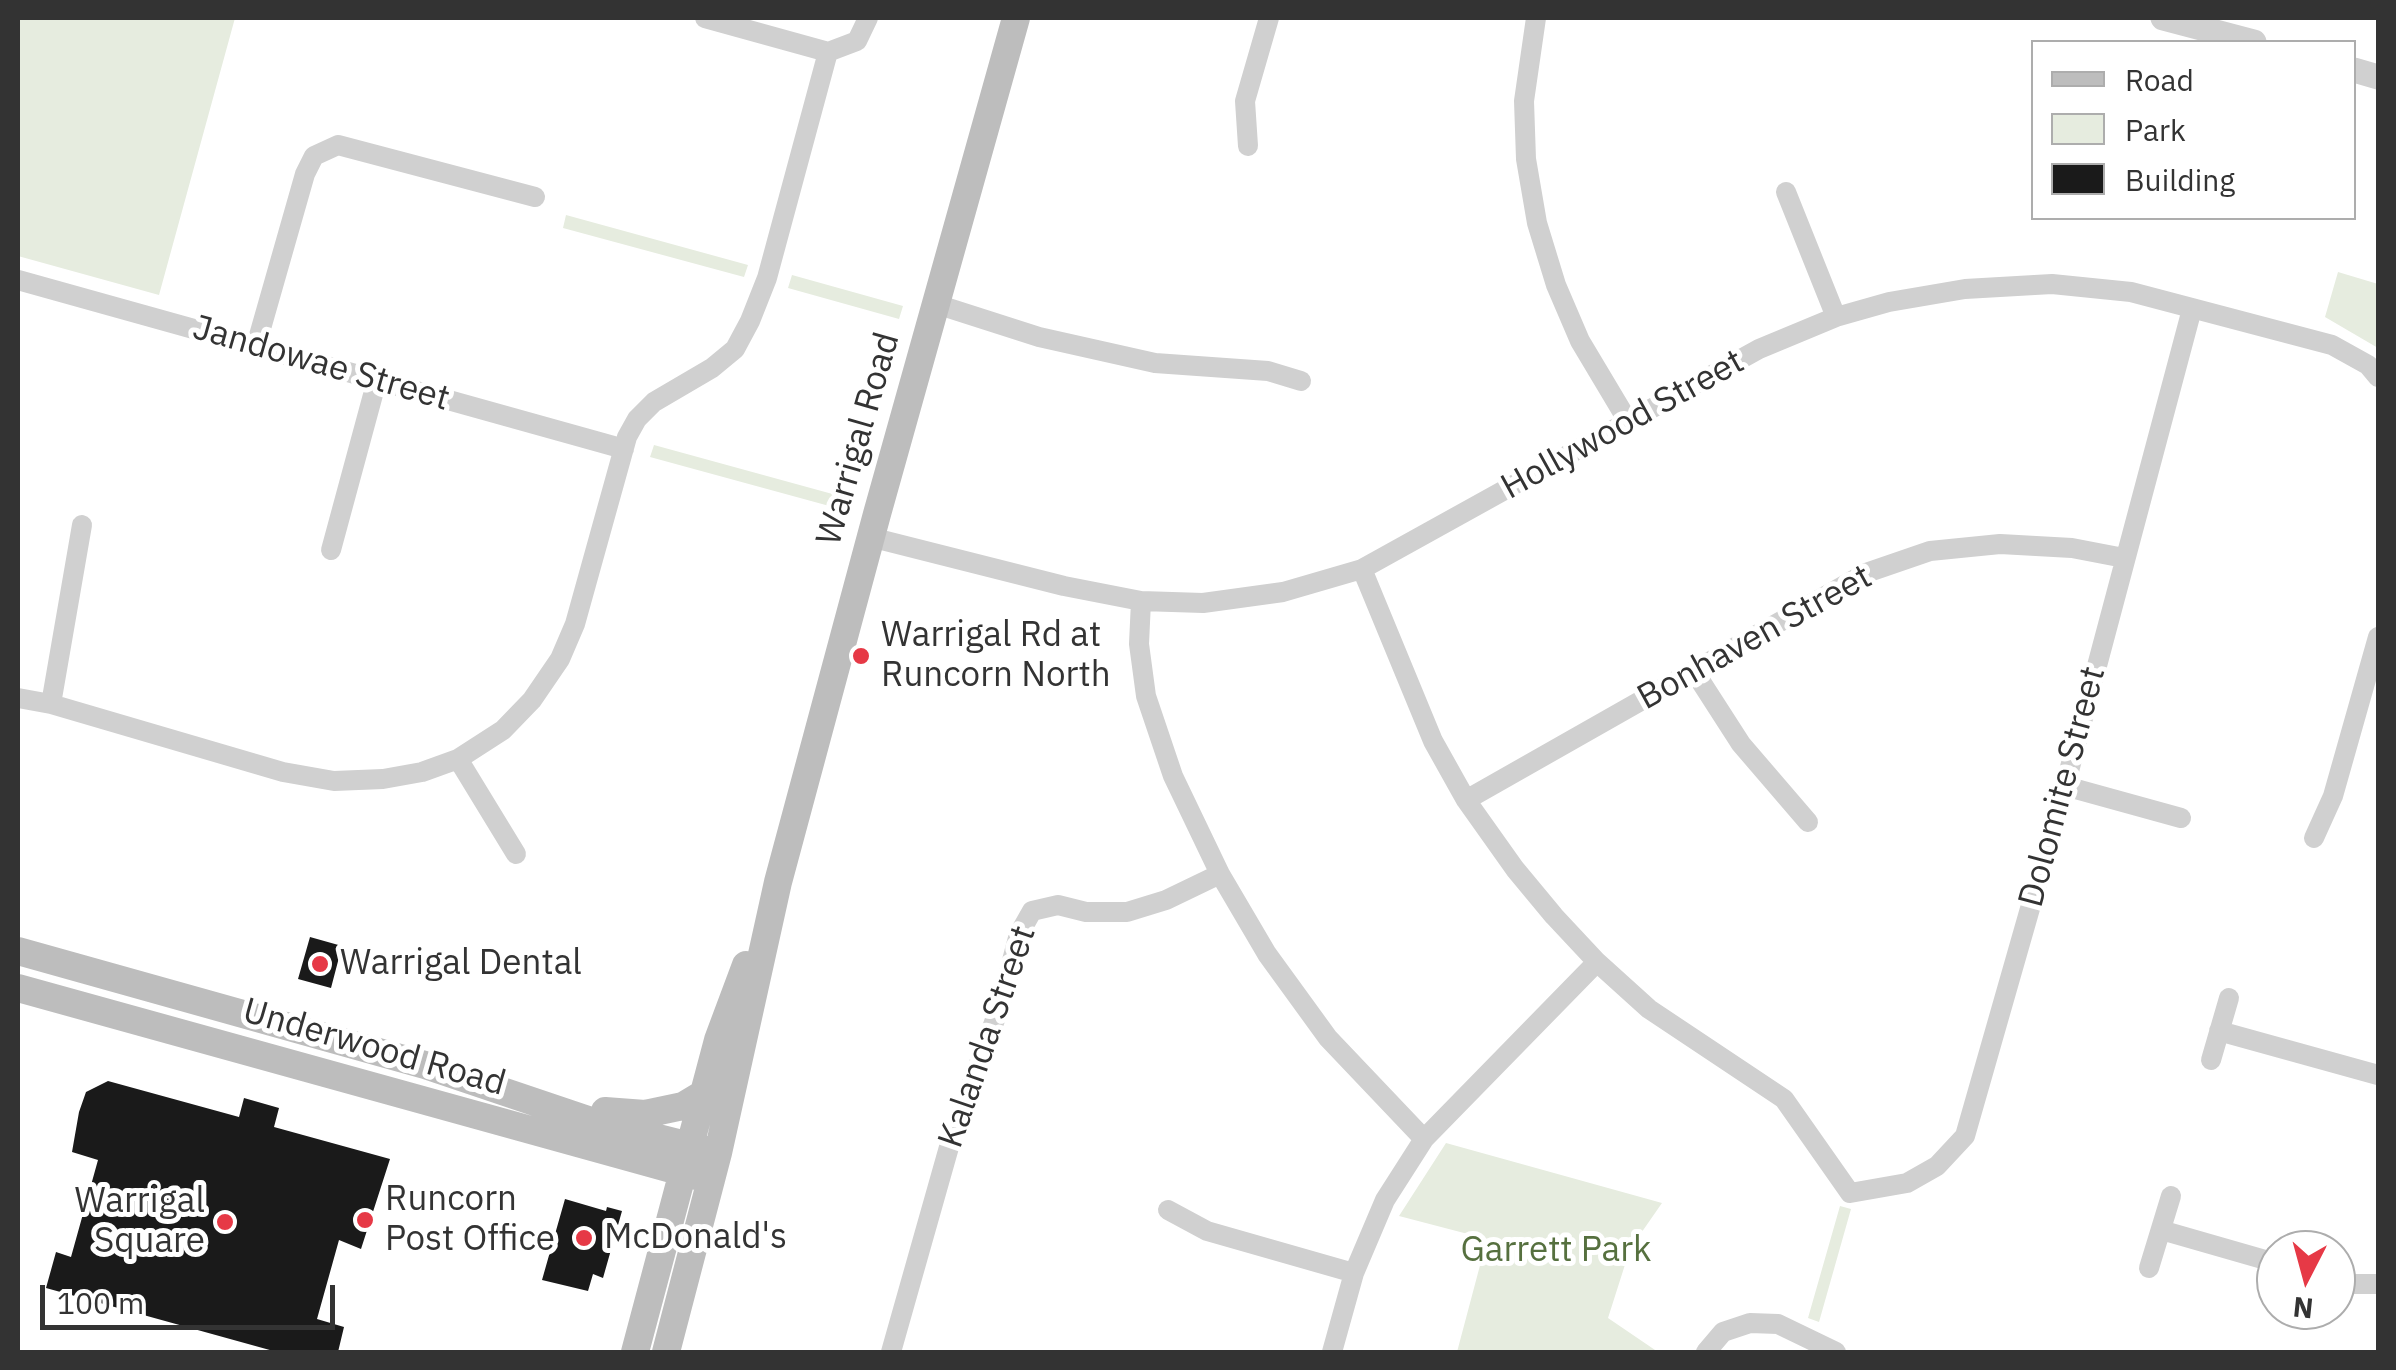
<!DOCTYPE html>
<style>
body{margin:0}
#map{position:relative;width:2396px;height:1370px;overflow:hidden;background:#fff;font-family:"IBM Plex Sans",sans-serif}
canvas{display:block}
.frame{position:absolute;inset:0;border:20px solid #333;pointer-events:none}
.legend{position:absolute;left:2031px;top:40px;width:325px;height:180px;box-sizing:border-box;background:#fff;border:2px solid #adadad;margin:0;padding:12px 18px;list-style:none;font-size:30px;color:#333}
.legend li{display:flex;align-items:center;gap:20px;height:50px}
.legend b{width:50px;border:2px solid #adadad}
.north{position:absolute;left:2256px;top:1230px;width:100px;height:100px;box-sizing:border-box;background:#fff;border:2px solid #adadad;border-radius:50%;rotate:186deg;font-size:28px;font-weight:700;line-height:40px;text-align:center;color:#333}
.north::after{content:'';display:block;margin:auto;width:35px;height:45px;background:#e63946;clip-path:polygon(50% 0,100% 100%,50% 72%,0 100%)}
.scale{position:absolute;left:40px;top:1285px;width:295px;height:45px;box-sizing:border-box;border:5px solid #333;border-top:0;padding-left:12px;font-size:30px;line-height:35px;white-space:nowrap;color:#333;-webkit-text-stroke:8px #fff;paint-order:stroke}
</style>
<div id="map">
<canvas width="2396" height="1370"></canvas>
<div class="frame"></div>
<ul class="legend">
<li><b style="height:12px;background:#bdbdbd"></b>Road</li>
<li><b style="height:28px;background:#e6ecdf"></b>Park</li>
<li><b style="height:28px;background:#1a1a1a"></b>Building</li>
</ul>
<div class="north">N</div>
<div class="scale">100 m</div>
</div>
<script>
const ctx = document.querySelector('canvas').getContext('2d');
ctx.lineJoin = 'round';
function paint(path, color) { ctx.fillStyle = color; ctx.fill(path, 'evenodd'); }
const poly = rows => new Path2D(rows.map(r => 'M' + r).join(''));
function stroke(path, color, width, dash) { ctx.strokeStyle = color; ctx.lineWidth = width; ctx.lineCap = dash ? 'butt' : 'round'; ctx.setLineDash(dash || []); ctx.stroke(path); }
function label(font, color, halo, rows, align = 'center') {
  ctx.font = font + ' "IBM Plex Sans",sans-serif'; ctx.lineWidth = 10; ctx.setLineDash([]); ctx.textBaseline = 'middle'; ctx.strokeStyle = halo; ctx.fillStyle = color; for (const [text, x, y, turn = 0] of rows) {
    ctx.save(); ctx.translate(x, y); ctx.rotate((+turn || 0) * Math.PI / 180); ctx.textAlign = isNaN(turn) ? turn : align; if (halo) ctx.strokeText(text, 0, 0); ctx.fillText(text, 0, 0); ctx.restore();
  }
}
paint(poly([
 [18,18,235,18,159,295,18,256],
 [566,215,748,265,744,277,563,228],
 [2338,272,2378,284,2378,348,2325,317],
 [792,275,903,306,899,319,788,288],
 [654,445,847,498,844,510,650,457],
 [1446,1143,1662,1203,1630,1249,1608,1318,1658,1352,1457,1352,1487,1239,1399,1216],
 [1840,1206,1851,1209,1819,1322,1808,1318]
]), '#e6ecdf');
paint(poly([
 [310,937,342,946,331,988,298,979],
 [108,1081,239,1117,244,1098,279,1108,274,1127,390,1159,361,1249,339,1240,317,1319,344,1327,338,1352,277,1352,46,1288,56,1252,71,1257,98,1160,72,1152,79,1112,86,1092],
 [565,1199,606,1211,607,1207,622,1211,603,1278,593,1274,588,1291,542,1280]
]), '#1a1a1a');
stroke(poly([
 [705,18,828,52],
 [1536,18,1524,101,1526,159,1537,223,1556,285,1580,341,1629,423],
 [1248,146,1245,101,1269,18],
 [1786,192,1836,317],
 [18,280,624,449],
 [936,304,1039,337,1155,363,1268,371,1301,381],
 [256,346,305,174,314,156,338,145,535,197],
 [870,537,1064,586,1141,601,1203,603,1283,592,1362,569,1759,349,1836,317,1889,302,1965,289,2052,284,2131,292,2332,345,2368,365,2378,377],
 [331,550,377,380],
 [1362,569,1433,741,1466,800,1515,869,1554,916,1597,962,1649,1009,1784,1099,1850,1193,1907,1183,1937,1166,1965,1136,2065,786,2192,309],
 [1141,601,1139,644,1146,696,1173,776,1220,874,1267,954,1328,1038,1424,1139],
 [1694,671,1741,744,1808,822],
 [18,698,51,704,283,772,334,781,383,779,422,772,458,759,503,730,532,700,560,659,575,624,627,437,637,419,654,402,712,368,735,349,750,321,767,278,828,52,857,41,868,18],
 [51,704,82,525],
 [458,759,516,854],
 [2065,786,2181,818],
 [1466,800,1866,573,1930,551,2000,544,2072,548,2124,558],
 [2314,838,2333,796,2378,637],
 [2219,1031,2378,1075],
 [2211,1060,2229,998],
 [1168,1210,1207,1231,1354,1273],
 [2161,1230,2276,1263],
 [2149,1268,2171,1196],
 [2336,1279,2354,1284,2378,1284],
 [891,1352,951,1140,1000,1006,1019,934,1032,911,1058,905,1086,912,1127,912,1166,900,1220,874],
 [1332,1352,1354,1273,1385,1200,1424,1139,1597,962],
 [1706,1352,1723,1332,1750,1323,1778,1324,1836,1352]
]), '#d0d0d0', 20);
stroke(poly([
 [2163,18,2254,42],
 [2354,70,2378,77]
]), '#d0d0d0', 25);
stroke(poly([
 [18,951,425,1065,591,1121,718,1153],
 [18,988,711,1180],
 [605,1111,645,1114,683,1106,703,1094],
 [635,1352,718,1040,746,965],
 [666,1352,718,1153,778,882,877,514,1016,18]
]), '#bdbdbd', 28);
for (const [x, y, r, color] of [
 [861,656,10,"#e63946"],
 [320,964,10,"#e63946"],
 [365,1220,10,"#e63946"],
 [225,1222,10,"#e63946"],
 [584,1238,10,"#e63946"]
]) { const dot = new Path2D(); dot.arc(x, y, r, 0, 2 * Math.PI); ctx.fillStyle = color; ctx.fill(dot); stroke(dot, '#fff', 4); }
label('35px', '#333', '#fff', [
 ["Jandowae Street",321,364,16],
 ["Hollywood Street",1623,425,-29],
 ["Warrigal Road",859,439,-74],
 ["Bonhaven Street",1755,638,-29],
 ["Dolomite Street",2063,787,-75],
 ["Kalanda Street",988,1037,-71],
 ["Underwood Road",374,1048,16]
]);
label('35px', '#333', '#fff', [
 ["Warrigal Rd at",881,636],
 ["Runcorn North",881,676],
 ["Warrigal Dental",340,964],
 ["Runcorn",385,1200],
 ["Post Office",385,1240],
 ["Warrigal",205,1202,"right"],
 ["Square",205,1242,"right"],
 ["McDonald's",604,1238]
], 'left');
label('35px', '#56703f', '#fff', [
 ["Garrett Park",1556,1251]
]);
</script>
